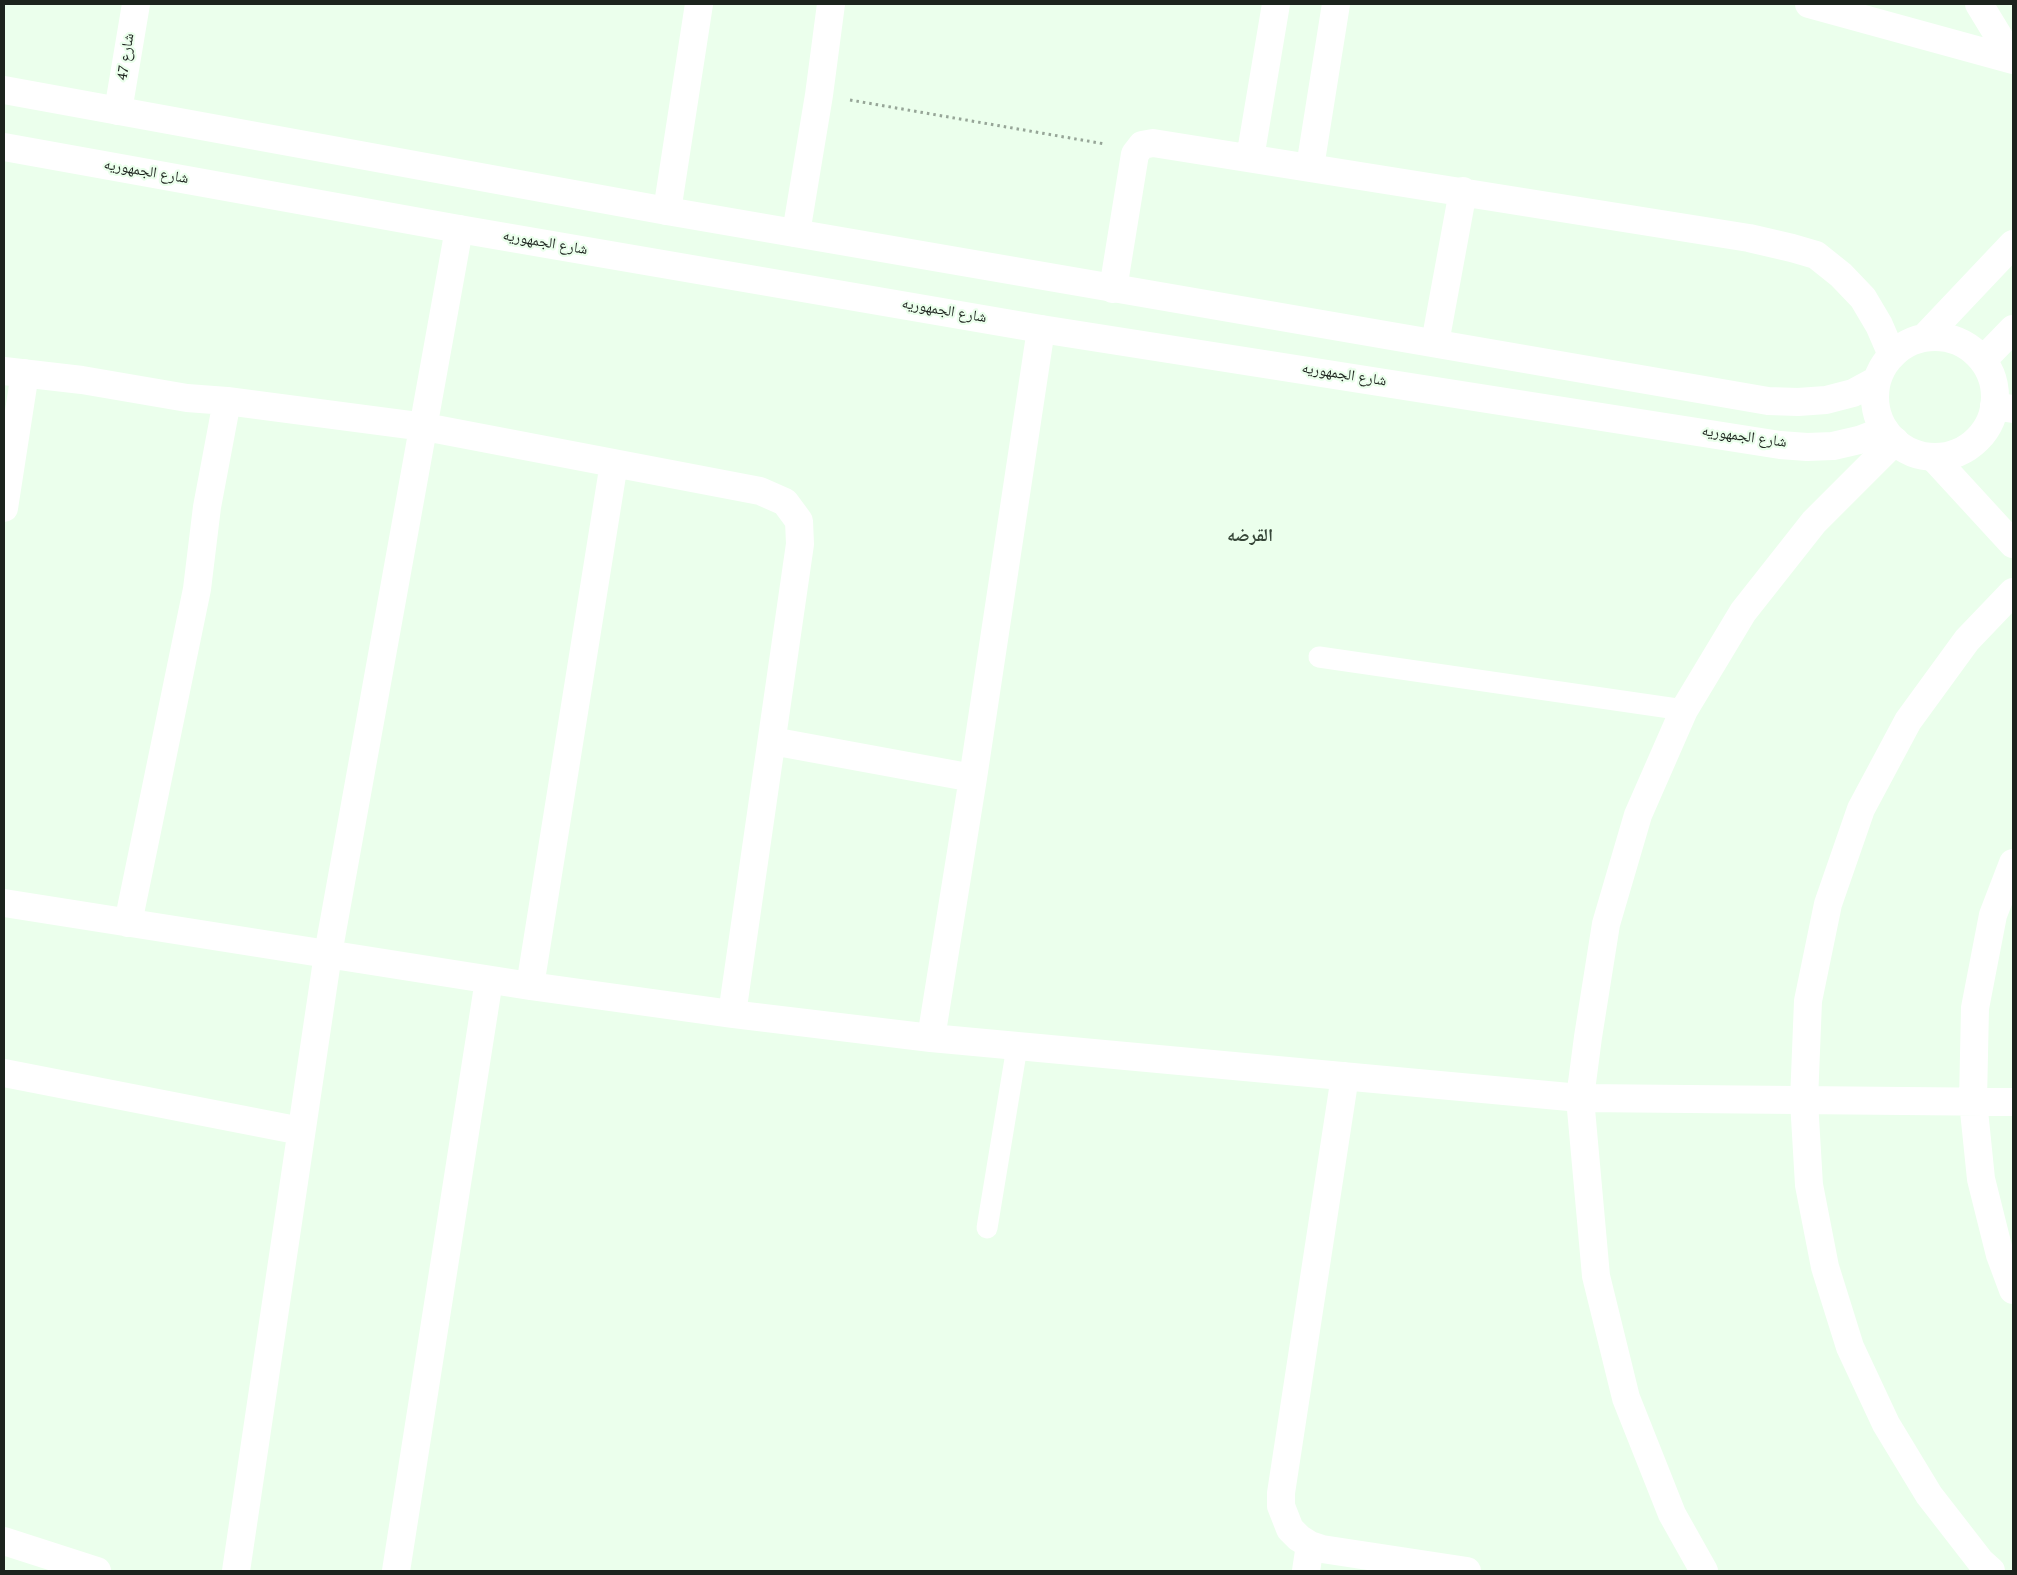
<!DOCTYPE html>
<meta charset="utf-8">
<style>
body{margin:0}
#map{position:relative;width:2017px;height:1575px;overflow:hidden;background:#ebffec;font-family:Spectral,serif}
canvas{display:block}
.frame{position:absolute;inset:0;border:5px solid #1c231d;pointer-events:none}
</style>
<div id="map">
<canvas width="2017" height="1575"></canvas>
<div class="frame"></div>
</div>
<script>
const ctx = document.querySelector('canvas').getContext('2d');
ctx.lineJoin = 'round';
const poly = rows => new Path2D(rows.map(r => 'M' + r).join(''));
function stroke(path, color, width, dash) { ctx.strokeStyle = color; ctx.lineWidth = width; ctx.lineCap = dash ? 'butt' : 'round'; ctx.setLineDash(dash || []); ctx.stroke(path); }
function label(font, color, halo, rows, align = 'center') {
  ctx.font = font + ' Spectral,"Noto Naskh Arabic",serif'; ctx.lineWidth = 4.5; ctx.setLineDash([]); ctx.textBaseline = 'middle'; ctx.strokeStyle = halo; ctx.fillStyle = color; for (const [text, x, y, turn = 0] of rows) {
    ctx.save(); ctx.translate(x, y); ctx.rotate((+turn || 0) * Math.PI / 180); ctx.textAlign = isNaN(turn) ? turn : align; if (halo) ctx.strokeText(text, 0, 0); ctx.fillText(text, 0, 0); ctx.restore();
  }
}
stroke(poly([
 [850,100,1105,144]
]), '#96a597', 3, [2.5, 4]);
stroke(poly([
 [1319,657,1684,710],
 [987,1228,1017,1047]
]), '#fff', 21);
stroke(poly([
 [1809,4,2013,60],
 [1979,4,2013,60],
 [118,111,136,4],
 [1250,158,1276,4],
 [1310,167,1336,4],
 [667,211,699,4],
 [796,233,819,95,831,4],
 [1113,289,1135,154,1142,145,1153,143,1749,238,1792,248,1816,255,1841,275,1863,298,1879,325,1892,355],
 [1435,343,1463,191],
 [4,371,82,380,187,398,227,401,207,507,197,589,128,923],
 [227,401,425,427,760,491,785,502,799,521,800,544,732,1014],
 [1994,406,2013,409],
 [1933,457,2013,544],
 [4,508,25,373],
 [772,741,973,778],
 [2013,863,1993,915,1975,1008,1973,1101,1981,1179,2000,1255,2013,1290],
 [4,903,530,986,732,1014,931,1038,1580,1098,2013,1102],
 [530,986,614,463],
 [931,1038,973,778,1041,329],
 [4,1073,301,1131],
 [1345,1076,1281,1493,1281,1506,1290,1529,1299,1538,1310,1545,1322,1549,1467,1571],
 [4,1541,97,1571],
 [236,1571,328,954,459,229],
 [396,1571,489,980],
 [1306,1571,1310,1545],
 [1704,1571,1672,1514,1626,1398,1596,1276,1580,1098,1588,1037,1606,924,1638,815,1684,710,1743,612,1814,522,1895,441],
 [1991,1571,1981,1562,1929,1495,1886,1424,1850,1347,1825,1267,1809,1185,1804,1101,1808,1001,1828,904,1861,809,1908,721,1967,640,2013,592]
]), '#fff', 28);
stroke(poly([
 [4,90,667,211,1768,401,1798,402,1826,400,1853,393,1877,380],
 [4,147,459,229,1041,329,1780,445,1807,447,1833,446,1859,440,1885,430],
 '1875 397a60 60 0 1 1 120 0a60 60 0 1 1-120 0Z',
 [1924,338,2013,244],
 [1983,360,2013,329]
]), '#fff', 28);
label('15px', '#1c231d', '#ebffec', [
 ["شارع 47",127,57,-81],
 ["شارع الجمهوريه",146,173,10],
 ["شارع الجمهوريه",545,244,10],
 ["شارع الجمهوريه",944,312,10],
 ["شارع الجمهوريه",1344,376,9],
 ["شارع الجمهوريه",1744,438,8]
]);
label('bold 18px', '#364638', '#ebffec', [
 ["القرضه",1250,537]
]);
</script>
